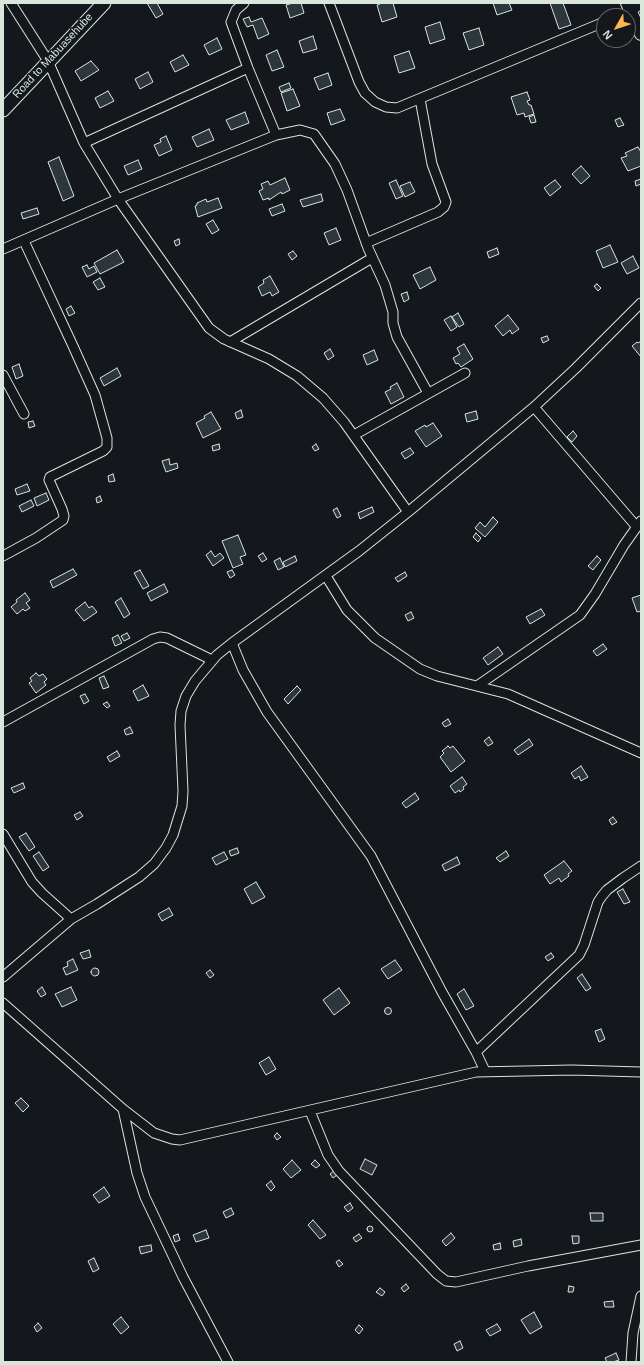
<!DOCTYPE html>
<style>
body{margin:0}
#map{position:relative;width:644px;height:1365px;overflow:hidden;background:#14181c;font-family:Arial,sans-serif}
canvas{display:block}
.frame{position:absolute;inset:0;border:4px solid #d8e6dc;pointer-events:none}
.north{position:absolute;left:596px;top:8px;width:40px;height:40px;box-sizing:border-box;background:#14181c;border:1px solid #626a69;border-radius:50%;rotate:231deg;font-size:11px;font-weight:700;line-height:16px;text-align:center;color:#d8e6dc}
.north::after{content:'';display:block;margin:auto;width:14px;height:18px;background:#ffb74d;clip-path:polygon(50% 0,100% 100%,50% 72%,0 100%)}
</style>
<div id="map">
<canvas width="644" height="1365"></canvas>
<div class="frame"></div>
<div class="north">N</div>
</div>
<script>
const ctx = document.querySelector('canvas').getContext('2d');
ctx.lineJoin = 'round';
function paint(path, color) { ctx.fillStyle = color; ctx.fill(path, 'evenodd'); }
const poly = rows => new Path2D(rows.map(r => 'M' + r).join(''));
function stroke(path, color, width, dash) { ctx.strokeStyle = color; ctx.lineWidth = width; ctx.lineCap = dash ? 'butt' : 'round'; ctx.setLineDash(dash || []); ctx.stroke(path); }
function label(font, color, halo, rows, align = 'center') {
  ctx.font = font + ' Arial,sans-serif'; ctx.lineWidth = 3; ctx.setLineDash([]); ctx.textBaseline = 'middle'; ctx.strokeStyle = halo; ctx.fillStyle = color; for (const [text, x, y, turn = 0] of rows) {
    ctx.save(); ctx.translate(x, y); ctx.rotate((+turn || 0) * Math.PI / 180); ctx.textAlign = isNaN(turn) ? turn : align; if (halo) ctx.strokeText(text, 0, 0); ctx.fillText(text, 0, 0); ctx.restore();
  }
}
const building = poly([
 [147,3,157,3,163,14,156,18,147,3],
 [293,3,301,3,304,13,290,18,286,5,293,3],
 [382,3,393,3,397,17,382,22,377,5,382,3],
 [493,3,509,3,512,10,497,15,493,3],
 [550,3,563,3,571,25,559,29,550,3],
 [249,17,251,22,262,18,269,34,258,39,253,25,247,27,243,19,249,17],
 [440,22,445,39,430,44,425,27,440,22],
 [479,28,484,45,469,50,463,33,479,28],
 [313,36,317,49,303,53,299,41,313,36],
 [217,38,222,49,209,55,204,45,217,38],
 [277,50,284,67,272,71,266,55,277,50],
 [409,51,415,68,399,73,394,56,409,51],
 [183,55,189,65,175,72,170,62,183,55],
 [91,61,99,70,81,81,75,71,91,61],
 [148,72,153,82,140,89,135,79,148,72],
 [328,73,332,85,319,90,314,78,328,73],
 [289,83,291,88,281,92,279,87,289,83],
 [293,89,300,106,287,111,281,93,293,89],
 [108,91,114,101,100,108,95,98,108,91],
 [527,92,530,100,527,101,529,105,531,105,534,114,525,117,524,113,517,115,511,97,527,92],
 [340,109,345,120,331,125,327,113,340,109],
 [245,112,249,123,231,130,226,120,245,112],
 [534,115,536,122,531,123,529,117,534,115],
 [620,118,624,125,618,127,615,120,620,118],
 [209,129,214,140,197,147,192,137,209,129],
 [166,136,172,150,159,156,154,145,161,142,160,139,166,136],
 [638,147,641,152,641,166,628,171,621,158,627,156,625,153,638,147],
 [59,157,74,196,63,201,48,162,59,157],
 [138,160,142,169,128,175,124,166,138,160],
 [581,166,590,176,581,184,572,174,581,166],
 [285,178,290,190,282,194,281,192,269,200,269,198,263,200,259,191,263,189,261,184,268,181,270,185,285,178],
 [641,179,641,184,636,186,635,181,641,179],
 [396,180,403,196,396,199,389,183,396,180],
 [555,180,561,187,550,196,544,188,555,180],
 [410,182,415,192,405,197,400,186,410,182],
 [321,194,323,201,303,207,300,200,321,194],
 [218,198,222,208,198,217,195,206,197,205,197,203,206,199,207,202,218,198],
 [282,204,285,211,272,216,269,209,282,204],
 [37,208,39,214,23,219,21,213,37,208],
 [213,220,219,230,212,234,206,224,213,220],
 [336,228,341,240,329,245,324,233,336,228],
 [179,239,180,244,176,246,174,241,179,239],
 [610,245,618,262,603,268,596,251,610,245],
 [497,248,499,254,489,258,487,252,497,248],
 [117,250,124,262,100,274,94,263,117,250],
 [293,251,297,256,292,260,288,254,293,251],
 [633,256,639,268,627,274,621,263,633,256],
 [87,265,89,269,94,266,97,272,87,277,82,267,87,265],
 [430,267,436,280,420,289,413,275,430,267],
 [270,276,279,292,272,296,270,292,262,296,258,287,264,283,263,280,270,276],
 [100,278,105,287,98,290,93,282,100,278],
 [597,284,601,288,598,291,594,286,597,284],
 [407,292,409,299,404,302,401,294,407,292],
 [71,306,75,313,69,316,66,309,71,306],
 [458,313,464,324,459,327,452,317,458,313],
 [508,315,519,329,512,334,510,330,503,336,495,326,508,315],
 [451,316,457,327,451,331,444,320,451,316],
 [547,336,549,340,543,343,541,338,547,336],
 [641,341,641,357,632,346,637,342,638,343,641,341],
 [464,344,473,359,461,367,458,363,456,364,453,358,460,354,457,348,464,344],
 [330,349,334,356,328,360,324,353,330,349],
 [374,350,378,360,367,365,363,355,374,350],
 [19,364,23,376,16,379,12,367,19,364],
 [117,368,121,376,104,386,100,378,117,368],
 [397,383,404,397,391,404,385,392,391,389,390,387,397,383],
 [241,410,243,417,237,419,235,413,241,410],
 [476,411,478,419,467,422,465,414,476,411],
 [211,412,221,429,203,438,196,423,205,418,204,416,211,412],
 [33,421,35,426,29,428,28,422,33,421],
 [433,423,442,436,426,447,415,431,425,425,426,427,433,423],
 [573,431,577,436,572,442,567,437,573,431],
 [219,444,220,449,213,451,212,446,219,444],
 [316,444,319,449,315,451,312,447,316,444],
 [410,448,414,453,405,459,401,453,410,448],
 [169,459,170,465,177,463,178,468,166,472,162,461,169,459],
 [113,474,115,481,109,482,108,476,113,474],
 [27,484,30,491,17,495,15,489,27,484],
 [46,493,49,500,37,506,34,498,46,493],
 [100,496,102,501,97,503,96,498,100,496],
 [31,500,34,506,22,512,19,506,31,500],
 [372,507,374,512,360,519,358,513,372,507],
 [337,508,341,516,337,518,333,510,337,508],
 [493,517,498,522,485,537,475,528,480,522,485,527,493,517],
 [476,533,481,538,478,542,473,537,476,533],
 [238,535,246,555,240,557,243,564,233,568,222,541,238,535],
 [211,551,215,557,220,553,224,558,213,566,206,555,211,551],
 [263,553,267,559,262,562,258,556,263,553],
 [295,556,297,561,285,567,283,562,295,556],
 [597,556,601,560,593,570,588,566,597,556],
 [280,558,284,567,278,570,274,561,280,558],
 [73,569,77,575,53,588,50,581,73,569],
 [140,570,149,586,143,589,134,573,140,570],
 [232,570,235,575,230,578,227,572,232,570],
 [405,572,407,576,398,582,395,578,405,572],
 [164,584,168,592,151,601,147,593,164,584],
 [25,593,30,600,26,603,30,608,25,611,23,609,17,614,11,607,17,602,16,600,25,593],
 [641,595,641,611,637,612,632,598,641,595],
 [121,598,130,614,124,618,115,602,121,598],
 [85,602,89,608,92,606,97,612,84,621,75,610,85,602],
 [541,609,545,615,530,624,526,617,541,609],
 [411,612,414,618,408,621,405,615,411,612],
 [127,633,130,638,124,641,121,636,127,633],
 [118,635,122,643,115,646,112,638,118,635],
 [603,644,607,649,597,656,593,651,603,644],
 [498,647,503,654,488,665,483,658,498,647],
 [36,673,39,676,43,674,47,679,44,682,46,685,36,693,29,683,32,681,30,678,36,673],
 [104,676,109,687,103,689,99,678,104,676],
 [143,685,149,696,138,701,133,691,143,685],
 [297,686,301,690,288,704,284,699,297,686],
 [85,694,89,701,84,704,80,696,85,694],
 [107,702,110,706,107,708,103,704,107,702],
 [448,719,451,724,445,727,442,723,448,719],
 [130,727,133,733,126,735,124,730,130,727],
 [489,737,493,743,488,746,484,741,489,737],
 [529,739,533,745,518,755,514,750,529,739],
 [448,746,450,748,453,746,465,761,451,772,440,757,444,753,442,751,448,746],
 [117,751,120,756,110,762,107,757,117,751],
 [581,766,588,777,581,781,579,776,575,779,571,773,581,766],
 [462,777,467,784,463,787,464,789,460,792,459,790,455,793,450,786,462,777],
 [23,783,25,788,14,793,11,788,23,783],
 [415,793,419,799,406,808,402,803,415,793],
 [80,812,83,816,77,820,74,815,80,812],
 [613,817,617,822,612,825,609,820,613,817],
 [26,833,35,847,29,851,19,837,26,833],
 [237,848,239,853,231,856,229,851,237,848],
 [506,851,509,856,500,862,496,858,506,851],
 [39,852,49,867,43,871,33,856,39,852],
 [224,852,228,859,216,865,212,858,224,852],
 [457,857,460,864,445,871,442,865,457,857],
 [564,861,572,871,568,874,569,876,561,882,559,878,550,884,544,875,564,861],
 [256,882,265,897,252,904,244,889,256,882],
 [623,889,630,902,624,904,617,892,623,889],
 [169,908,173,915,162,921,158,914,169,908],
 [89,950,91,957,83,959,80,953,89,950],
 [551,953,554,957,548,961,545,957,551,953],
 [73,959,78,970,66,975,63,968,68,966,67,962,73,959],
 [395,960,402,970,388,979,381,969,395,960],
 '91 972a4 4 0 1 1 8 0a4 4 0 1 1-8 0Z',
 [210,970,214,975,210,978,206,973,210,970],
 [582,974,591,988,586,991,577,978,582,974],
 [42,987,46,994,41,997,37,991,42,987],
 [71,987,77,1000,62,1007,55,994,71,987],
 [339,988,350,1003,334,1015,323,1000,339,988],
 [464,989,474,1006,466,1010,457,994,464,989],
 '384.5 1011a3.5 3.5 0 1 1 7 0a3.5 3.5 0 1 1-7 0Z',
 [601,1029,605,1039,599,1042,595,1031,601,1029],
 [269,1057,276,1069,266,1075,259,1063,269,1057],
 [21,1098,29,1106,23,1112,15,1103,21,1098],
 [277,1133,281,1137,277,1140,274,1136,277,1133],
 [365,1159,377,1165,372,1175,360,1169,365,1159],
 [292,1160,301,1170,291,1178,283,1169,292,1160],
 [315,1160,320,1165,316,1168,311,1164,315,1160],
 [334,1171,337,1175,333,1178,330,1174,334,1171],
 [271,1181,275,1187,271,1191,266,1185,271,1181],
 [104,1187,110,1196,99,1203,93,1195,104,1187],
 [350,1203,353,1208,348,1212,344,1207,350,1203],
 [231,1208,234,1214,226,1218,223,1212,231,1208],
 [590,1213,603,1213,603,1221,591,1221,590,1213],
 [313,1220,326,1235,320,1239,308,1225,313,1220],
 '367 1229a3 3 0 1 1 6 0a3 3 0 1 1-6 0Z',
 [206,1230,209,1238,196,1242,193,1235,206,1230],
 [451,1233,455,1238,446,1246,442,1241,451,1233],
 [178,1234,180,1240,175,1242,173,1236,178,1234],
 [359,1234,362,1238,356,1242,353,1238,359,1234],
 [572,1236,579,1236,579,1243,573,1244,572,1236],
 [521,1239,522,1245,514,1247,513,1241,521,1239],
 [500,1243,501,1249,494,1250,493,1245,500,1243],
 [151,1245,152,1251,141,1254,139,1247,151,1245],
 [94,1258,99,1269,93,1272,88,1261,94,1258],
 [339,1260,343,1264,339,1267,336,1262,339,1260],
 [406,1284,409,1288,404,1292,401,1288,406,1284],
 [569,1286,574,1287,573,1292,568,1292,569,1286],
 [380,1288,385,1292,382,1296,376,1292,380,1288],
 [613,1301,614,1307,605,1307,604,1302,613,1301],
 [534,1312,542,1327,530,1334,521,1320,534,1312],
 [121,1317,129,1327,121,1334,113,1324,121,1317],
 [38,1323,42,1328,37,1332,34,1327,38,1323],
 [497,1324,501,1330,490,1336,486,1330,497,1324],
 [359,1325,363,1329,359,1334,355,1330,359,1325],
 [460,1341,463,1348,457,1351,454,1344,460,1341],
 [616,1353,619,1360,613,1362,607,1362,605,1358,616,1353]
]);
paint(building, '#2c363c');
stroke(building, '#d8e6dc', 1);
const minor = poly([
 [11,3,48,61,84,143,118,199,209,328,224,339,269,359,297,376,323,398,344,422,408,512],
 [244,3,236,10,231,22,248,68,276,135],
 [329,3,359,82,365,93,375,102,386,107,397,108,604,22],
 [619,16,631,11,641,4],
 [84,143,248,68],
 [366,243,438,212,444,207,446,202,432,164,420,99],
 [3,249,118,199,276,135,300,130,314,134,335,164,347,190,368,248,385,285,393,312,393,323,397,337,428,393],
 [230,342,372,258],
 [3,375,24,414],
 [534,407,636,526],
 [354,435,465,373],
 [3,556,36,538,63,520,64,516,62,509,49,480,50,477,103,451,107,447,107,438,95,395,73,346,24,241],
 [326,576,347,610,375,638,420,669,437,676,508,694,641,753],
 [232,643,243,670,267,712,371,856,442,992,476,1052,485,1071],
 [477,686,580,615,595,594,624,545,641,521],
 [3,722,153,639,160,637,167,638,212,660],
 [3,834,32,882,42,893,71,919],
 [3,977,71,919,97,904,139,877,154,864,166,848,173,835,182,806,183,791,180,725,181,711,186,696,195,681,217,655,232,643,359,551,408,512,534,407,576,368,641,303],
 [3,1003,123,1109,154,1133,172,1139,180,1140,476,1072,572,1070,641,1072],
 [476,1052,579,955,584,945,598,902,602,896,607,890,623,878,641,866],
 [123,1109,137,1173,145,1197,183,1277,228,1362],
 [310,1111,328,1155,339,1171,437,1274,446,1281,456,1282,528,1266,641,1245],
 [631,1362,633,1333,641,1296]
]);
const tertiary = poly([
 [627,3,641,34]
]);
const secondary = poly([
 [3,110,104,3]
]);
stroke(minor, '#d8e6dc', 11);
stroke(tertiary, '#d8e6dc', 14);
stroke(secondary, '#d8e6dc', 15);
stroke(minor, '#14181c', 9);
stroke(tertiary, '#14181c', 12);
stroke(secondary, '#14181c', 13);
label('11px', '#d8e6dc', '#14181c', [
 ["Road to Mabuasehube",53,56,-47]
]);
</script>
